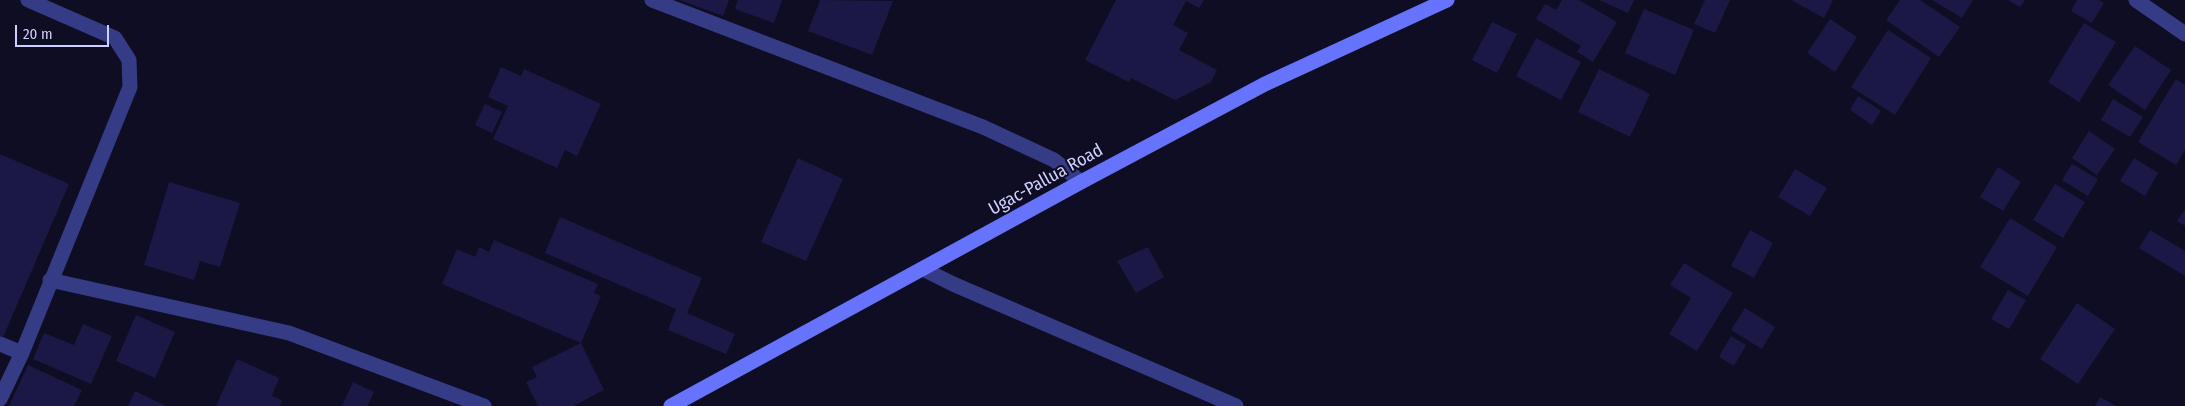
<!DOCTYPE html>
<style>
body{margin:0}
#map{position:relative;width:2185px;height:406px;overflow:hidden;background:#0e0d23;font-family:"Fira Sans Condensed",sans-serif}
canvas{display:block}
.scale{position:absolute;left:15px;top:25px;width:94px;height:22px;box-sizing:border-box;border:2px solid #cfcfff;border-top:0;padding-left:6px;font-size:15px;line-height:18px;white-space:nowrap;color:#cfcfff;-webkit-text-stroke:4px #0e0d23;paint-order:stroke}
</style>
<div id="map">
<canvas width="2185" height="406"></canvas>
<div class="scale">20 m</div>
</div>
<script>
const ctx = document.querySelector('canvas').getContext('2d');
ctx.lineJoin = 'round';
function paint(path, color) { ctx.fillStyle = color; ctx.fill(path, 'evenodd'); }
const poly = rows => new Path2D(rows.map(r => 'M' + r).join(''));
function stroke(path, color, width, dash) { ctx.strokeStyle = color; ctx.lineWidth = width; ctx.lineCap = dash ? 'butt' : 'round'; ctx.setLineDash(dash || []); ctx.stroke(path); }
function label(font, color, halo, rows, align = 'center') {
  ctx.font = font + ' "Fira Sans Condensed",sans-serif'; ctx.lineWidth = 4; ctx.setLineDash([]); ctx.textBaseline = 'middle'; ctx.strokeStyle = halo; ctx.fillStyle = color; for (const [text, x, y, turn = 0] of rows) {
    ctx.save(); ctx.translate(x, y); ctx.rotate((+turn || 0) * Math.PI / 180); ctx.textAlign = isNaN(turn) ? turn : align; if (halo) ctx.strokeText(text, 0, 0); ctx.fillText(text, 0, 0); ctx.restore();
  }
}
paint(poly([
 [679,0,729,0,723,16],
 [738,0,782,0,774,23,735,9],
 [820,0,893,1,872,55,808,31],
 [1116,0,1204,0,1199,8,1186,1,1173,25,1188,33,1179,50,1217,70,1211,82,1175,100,1131,78,1129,82,1085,60],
 [1562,0,1579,0,1617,22,1593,62,1577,52,1581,46,1536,19,1545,4,1556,10],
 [1599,0,1634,0,1628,13],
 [1705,0,1730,0,1715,33,1694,24],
 [1791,0,1833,0,1824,18],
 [1900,0,1920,0,1960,27,1939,57,1886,20],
 [1932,0,1973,0,1962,18],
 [2008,0,2025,0,2020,7],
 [2077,0,2098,0,2104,3,2092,23,2071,11],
 [1644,9,1694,30,1675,75,1625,53],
 [1830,19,1857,37,1835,72,1807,53],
 [1492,22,1517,34,1497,73,1472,60],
 [2084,23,2116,42,2079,102,2048,82],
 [1888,30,1931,58,1895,115,1851,87],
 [1536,38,1581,62,1561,100,1516,76],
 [2135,46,2171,70,2145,110,2108,85],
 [501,67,521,76,524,69,601,104,577,156,565,150,557,168,493,139,508,106,488,97],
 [1599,69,1650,94,1630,137,1578,112],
 [2176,79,2185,85,2185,150,2176,165,2138,142],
 [1858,96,1881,111,1872,125,1850,110],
 [2113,99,2143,117,2130,137,2101,120],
 [485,104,502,112,492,133,475,125],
 [2089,131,2115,149,2097,175,2072,158],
 [0,154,69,184,1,342,0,341],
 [798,158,843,179,806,261,761,242],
 [2134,158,2158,173,2145,196,2120,181],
 [2072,164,2098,179,2088,196,2062,180],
 [1998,167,2021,182,2003,211,1980,197],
 [1795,169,1827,188,1810,216,1778,197],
 [169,182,240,203,220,267,200,261,194,280,144,265],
 [2055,184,2085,202,2063,238,2033,220],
 [2185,209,2185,226,2177,221],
 [560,217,702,278,687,313,735,334,726,354,668,330,676,309,545,253],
 [2010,218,2057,247,2028,296,1980,267],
 [1750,230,1773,243,1754,278,1731,266],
 [2150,230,2185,251,2185,276,2139,248],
 [494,240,598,284,594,293,601,296,581,343,442,284,457,249,475,257,479,247,489,252],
 [1148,247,1164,277,1136,293,1117,261],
 [1684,263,1733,293,1697,351,1669,334,1691,298,1670,285],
 [2008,290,2026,300,2009,329,1991,319],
 [2077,303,2115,329,2078,384,2040,359],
 [1745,308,1775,327,1762,349,1731,330],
 [136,315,175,332,155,378,116,361],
 [83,324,112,336,91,384,33,359,44,333,74,345],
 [1731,336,1746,345,1734,366,1719,357],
 [581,343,604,390,573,406,538,406,526,382,537,377,532,367],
 [237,359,279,378,272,396,282,400,280,406,216,406],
 [28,365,82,390,74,406,9,406],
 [353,382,374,392,367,406,342,406],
 [135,391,166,406,128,406],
 [2100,397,2116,406,2095,406]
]), '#1c1845');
stroke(poly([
 [652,0,983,127,1054,160,1081,182],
 [2136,0,2185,34],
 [923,269,953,284,1236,406],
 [50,280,289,333,484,406],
 [0,344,22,353],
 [0,399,22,353,130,87,129,60,115,38,28,0]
]), '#353b85', 15);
stroke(poly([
 [671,406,1081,182,1265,84,1447,0]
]), '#6673ff', 15);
label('18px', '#cfcfff', '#0e0d23', [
 ["Ugac-Pallua Road",1046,180,-29]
]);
</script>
